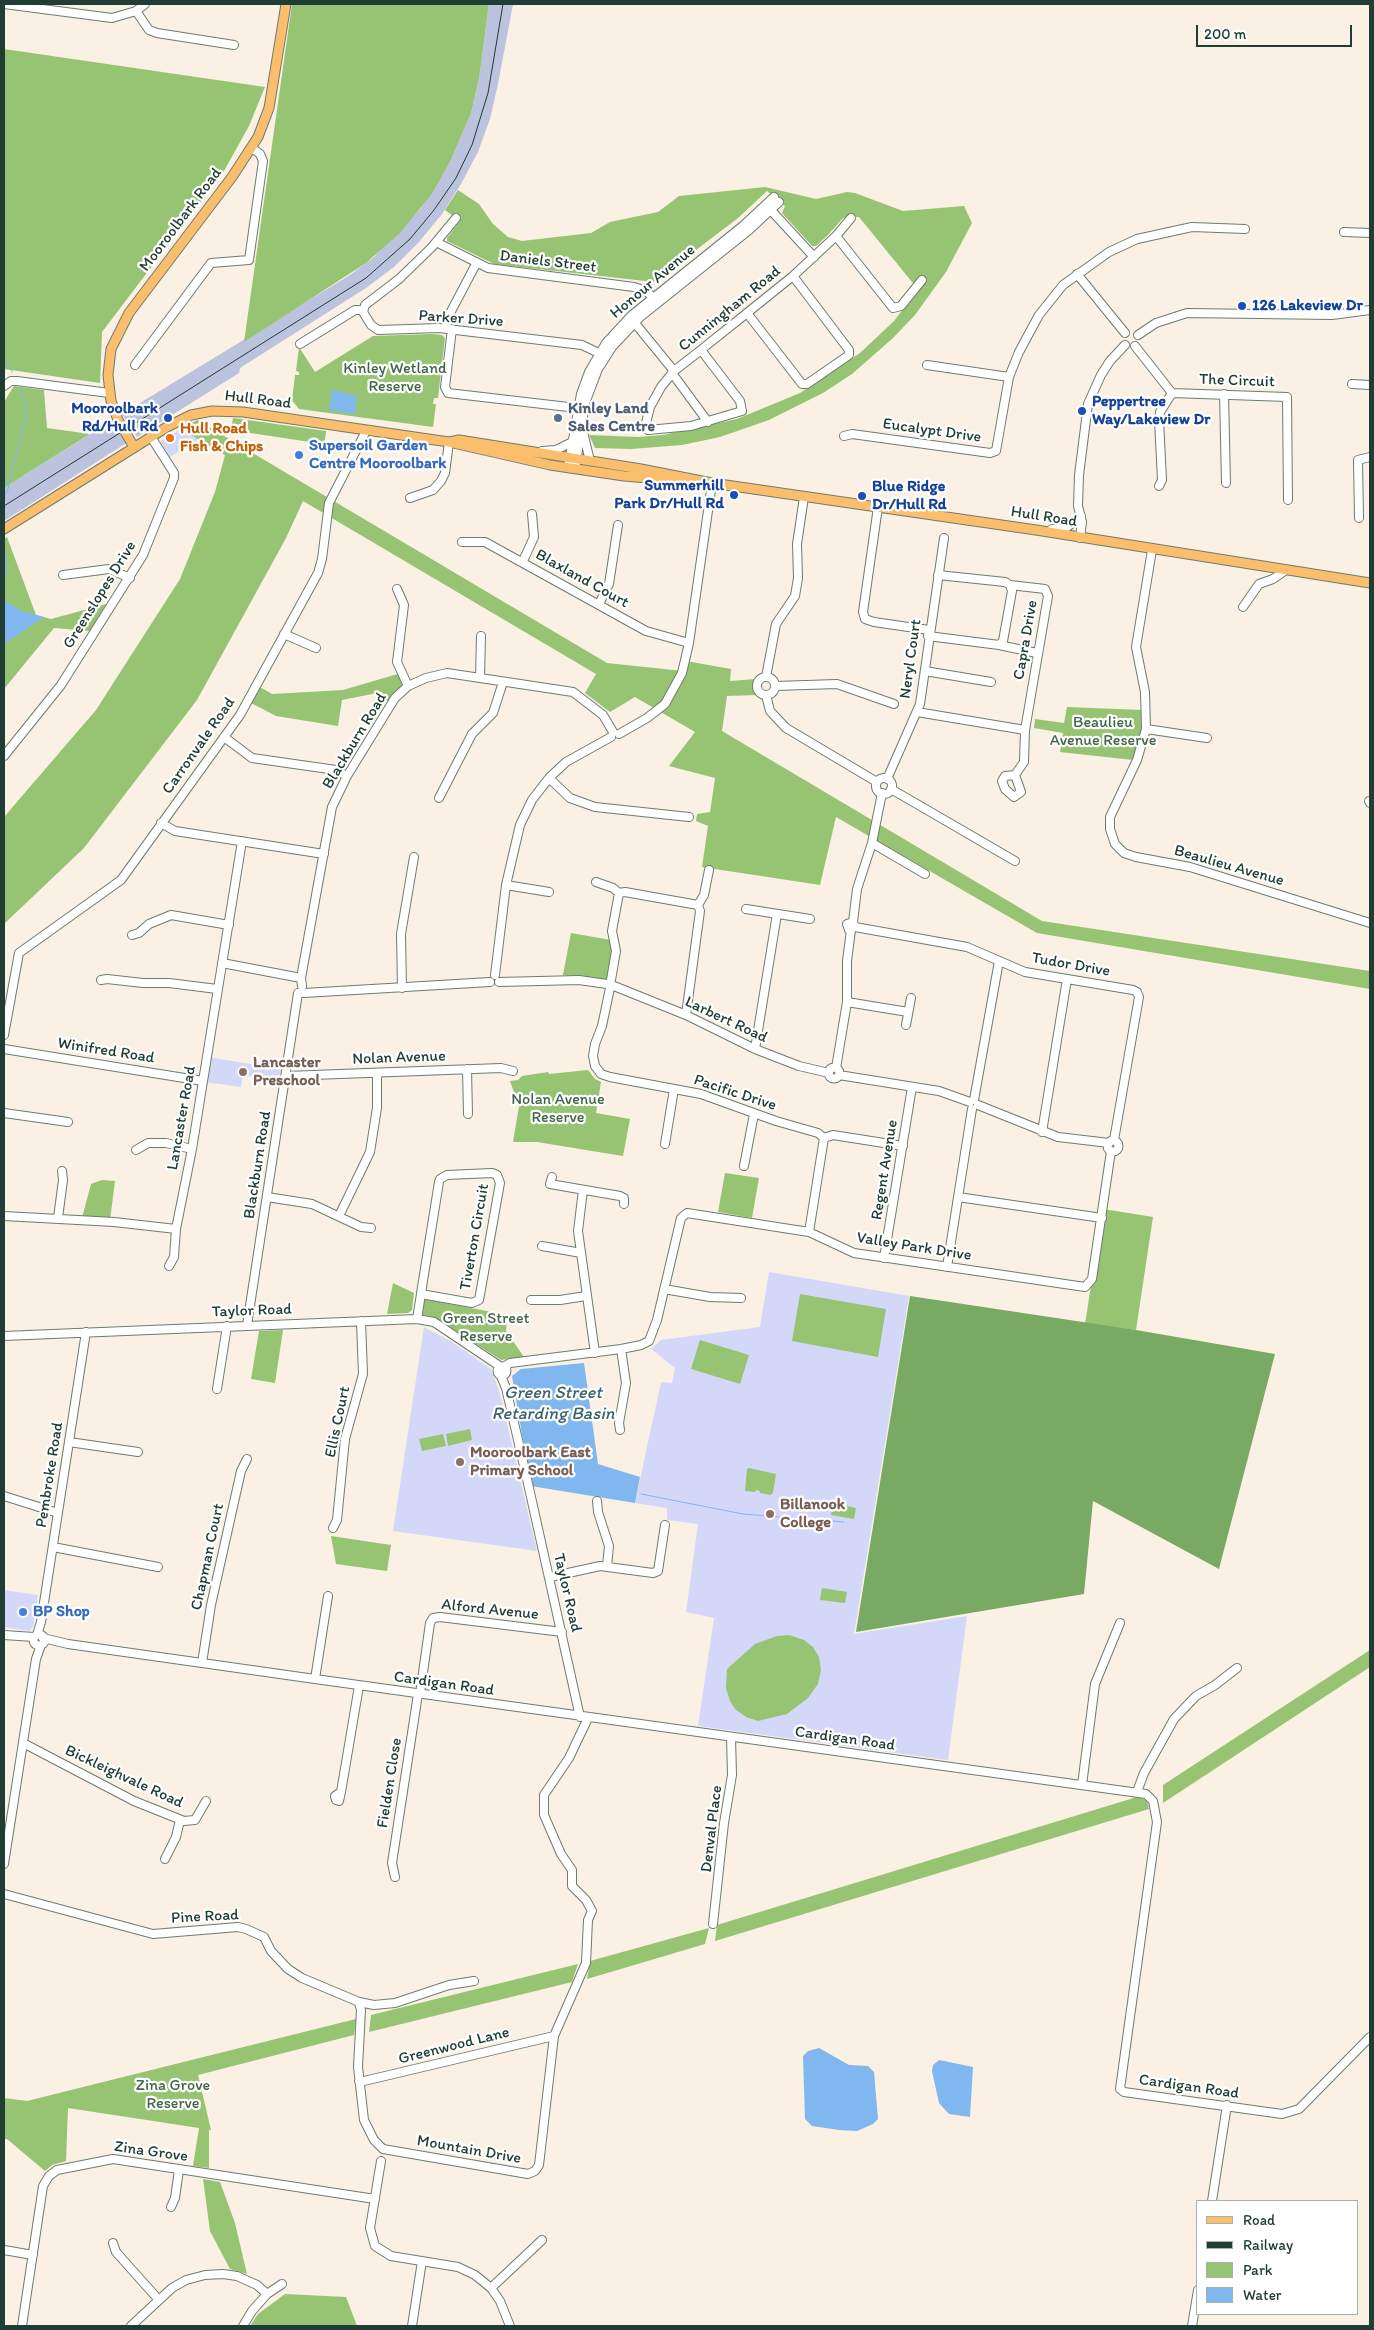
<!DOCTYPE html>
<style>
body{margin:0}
#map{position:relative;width:1374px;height:2330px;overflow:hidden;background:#faf0e3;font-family:Itim,sans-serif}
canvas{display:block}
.frame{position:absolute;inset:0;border:5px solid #1f3d34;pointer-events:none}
.legend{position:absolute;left:1196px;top:2200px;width:162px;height:115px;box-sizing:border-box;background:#fff;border:1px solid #a5b1ae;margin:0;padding:6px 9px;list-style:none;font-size:15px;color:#1f3d34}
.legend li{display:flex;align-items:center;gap:10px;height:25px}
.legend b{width:25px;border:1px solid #a5b1ae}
.scale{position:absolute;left:1196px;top:25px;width:156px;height:22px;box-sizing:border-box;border:2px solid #1f3d34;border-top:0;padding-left:6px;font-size:15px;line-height:18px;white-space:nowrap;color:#1f3d34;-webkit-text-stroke:4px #fff;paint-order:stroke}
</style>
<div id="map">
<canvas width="1374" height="2330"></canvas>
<div class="frame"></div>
<ul class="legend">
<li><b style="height:6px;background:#fabe6d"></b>Road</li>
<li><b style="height:6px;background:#1f3d34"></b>Railway</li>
<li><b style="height:14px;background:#96c472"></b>Park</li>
<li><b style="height:14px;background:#80b7ef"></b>Water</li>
</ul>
<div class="scale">200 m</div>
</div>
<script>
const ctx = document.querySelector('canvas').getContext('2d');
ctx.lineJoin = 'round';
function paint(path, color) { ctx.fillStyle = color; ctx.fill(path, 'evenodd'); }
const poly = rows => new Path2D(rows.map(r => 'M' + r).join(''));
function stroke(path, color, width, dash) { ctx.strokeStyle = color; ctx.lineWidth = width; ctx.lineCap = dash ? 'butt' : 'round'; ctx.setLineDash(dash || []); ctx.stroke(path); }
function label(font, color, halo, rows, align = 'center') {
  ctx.font = font + ' Itim,sans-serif'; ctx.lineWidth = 4.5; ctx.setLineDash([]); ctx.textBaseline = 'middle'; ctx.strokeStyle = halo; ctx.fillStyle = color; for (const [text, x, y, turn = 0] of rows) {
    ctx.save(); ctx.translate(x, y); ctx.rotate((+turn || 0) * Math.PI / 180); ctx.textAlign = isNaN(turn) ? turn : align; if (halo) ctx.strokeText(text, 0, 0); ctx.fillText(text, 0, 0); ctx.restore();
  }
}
paint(poly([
 [181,429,199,439,170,457,160,441],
 [208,1057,281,1069,279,1079,243,1075,241,1087,205,1082],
 [769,1272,909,1296,854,1634,967,1616,948,1760,698,1726,714,1618,686,1612,698,1524,667,1520,667,1508,635,1503,661,1382,672,1383,675,1368,651,1349,661,1340,760,1327],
 [424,1327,452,1342,491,1369,500,1394,537,1551,393,1531],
 [4,1590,38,1595,33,1627,29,1631,4,1627]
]), '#d3d8f9');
paint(poly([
 [489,4,513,4,498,84,490,119,478,152,461,184,442,214,419,242,394,267,366,288,240,368,239,373,137,437,122,414,350,275,374,257,421,208,451,160,471,113,479,79],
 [113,420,128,442,4,521,4,488]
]), '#bcc3de');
paint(poly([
 [292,4,489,4,479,79,471,113,451,160,431,195,400,233,366,263,244,342],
 [4,49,265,87,249,126,224,171,102,332,100,383,4,369],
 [765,187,816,199,847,192,855,193,903,211,964,206,972,223,946,272,915,315,893,338,852,374,823,393,769,420,720,437,682,445,631,449,595,448,589,435,638,437,663,435,737,419,800,393,860,353,894,321,919,288,912,282,859,217,843,218,828,235,816,246,812,246,782,213,785,206,767,191,738,218,654,282,494,264,447,241,447,238,460,221,445,210,458,190,479,204,493,224,508,237,522,241,591,233,610,222,658,212,679,196],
 [432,334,442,335,445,338,438,398,434,398,433,404,436,404,433,427,299,409,292,400,295,375,299,375,299,372,296,371,299,347,315,372,373,336],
 [14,386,44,390,47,428,90,434,4,488,4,402],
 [233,418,326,431,325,440,323,444,231,430],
 [197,420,607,663,683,671,686,661,731,669,730,681,756,679,753,687,756,695,727,696,722,731,1042,921,1370,971,1370,989,1037,933,836,817,820,885,702,867,708,826,696,821,697,814,710,812,715,778,669,766,695,732,635,697,610,712,585,693,596,674,303,501,286,538,197,700,84,848,4,924,4,817,96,710,180,579,215,492,225,455,181,429],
 [7,537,36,615,51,619,106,604,90,631,54,628,4,689,4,539],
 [401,673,407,686,389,705,382,692,342,700,338,726,276,716,249,702,258,686,272,694,343,690],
 [1067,707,1143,710,1141,733,1133,760,1060,752,1063,733,1034,728,1035,719,1064,723],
 [571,933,611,940,613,951,608,977,604,981,563,975],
 [588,1070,595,1079,601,1082,596,1113,630,1119,623,1156,537,1142,513,1142,519,1106,510,1081,518,1080,522,1076,548,1072,549,1074],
 [725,1173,759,1178,752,1218,718,1212],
 [102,1180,115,1181,110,1220,82,1218,91,1184],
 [1103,1209,1153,1217,1136,1330,1085,1324],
 [393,1283,414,1293,412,1310,408,1313,387,1314],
 [800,1294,886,1309,878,1357,792,1341],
 [423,1299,508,1315,506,1331,524,1357,501,1360,447,1325,429,1316,421,1315],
 [283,1330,275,1383,251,1379,259,1331],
 [700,1340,749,1355,740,1384,691,1369],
 [470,1429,472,1440,448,1446,446,1434],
 [443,1434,446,1446,422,1451,419,1439],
 [749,1468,776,1474,773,1493,770,1495,760,1493,760,1491,756,1490,755,1492,745,1491,747,1469],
 [833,1503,856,1508,854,1519,831,1515],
 [331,1536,391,1545,387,1571,336,1564],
 [822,1588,847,1592,845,1603,820,1600],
 [789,1635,804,1640,813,1647,819,1657,821,1670,818,1684,808,1698,787,1714,758,1721,746,1717,735,1709,730,1701,726,1688,727,1669,755,1644,777,1636],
 [1370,1650,1370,1667,1163,1803,1163,1785],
 [1137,1797,1147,1800,1149,1809,715,1941,717,1925],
 [709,1928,705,1944,587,1979,590,1961],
 [578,1964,572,1982,369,2032,371,2015],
 [356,2019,354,2035,198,2075,211,2130,209,2130,209,2168,193,2166,199,2128,68,2108,66,2161,52,2165,45,2171,7,2139,4,2139,4,2098,27,2101],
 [203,2179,220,2182,235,2223,247,2274,230,2269,210,2231],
 [285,2294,346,2297,357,2326,250,2326,258,2314]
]), '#96c472');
paint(poly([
 [910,1296,1136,1330,1275,1354,1219,1569,1093,1501,1084,1594,856,1632]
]), '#78aa64');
paint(poly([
 [332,390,357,396,355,414,329,410],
 [4,600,21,611,44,617,4,644],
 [584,1363,598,1464,640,1477,635,1503,531,1486,512,1376,521,1369],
 [819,2048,849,2065,868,2066,874,2072,878,2119,873,2124,857,2131,839,2130,812,2126,805,2119,803,2056,808,2051],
 [939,2060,973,2067,970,2117,949,2114,939,2103,932,2071,933,2065]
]), '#80b7ef');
stroke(poly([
 [4,361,11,367,12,372],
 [4,497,8,489,26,413,21,387],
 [4,552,7,565,4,584],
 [641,1494,743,1514,844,1522]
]), '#80b7ef', 1);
const minor = poly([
 [4,4,112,18,136,11,145,4],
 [136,11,149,30,157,33,234,45],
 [768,207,814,257],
 [456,218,432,247,399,279,365,305,363,312,371,325,378,330,439,328,582,345,605,356],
 [1344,232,1370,233],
 [836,236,893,308,901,306,922,280],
 [436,242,488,268,634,287,647,291,656,302],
 [1077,274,1125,333],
 [747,313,802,384,807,384,849,355,849,350,793,276],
 [634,322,674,371],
 [446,329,447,319,476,264],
 [452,329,445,387,448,393,577,408],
 [1138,335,1156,323,1187,313,1332,315,1370,310],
 [300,344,355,310,363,310],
 [1135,346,1172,393,1287,397,1288,500],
 [701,350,740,401,742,411,691,426,648,430,646,423,650,407,661,387,674,371,701,350,707,345,747,313,793,276,836,236,851,218],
 [135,365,211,263,249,260,263,161,260,154,252,148],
 [927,365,1009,377],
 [672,373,708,422],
 [1352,384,1370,385],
 [4,386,11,381,17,381,109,393],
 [1224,394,1226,483],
 [582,428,590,461],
 [844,436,852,434,990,453,996,451,1009,377,1019,352,1039,315,1063,285,1109,252,1137,239,1192,227,1245,229],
 [542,451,556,450,572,442],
 [576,463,585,403,598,369,612,347,640,317,749,230,779,202],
 [568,468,581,394,589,372,606,343,632,315,744,225,774,197],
 [1159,486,1162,480,1159,420,1160,412,1172,393],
 [410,498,433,490,441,481,445,473,449,442],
 [878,507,863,612,865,619,874,622,929,630],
 [1359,518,1358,460,1370,457],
 [1052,529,1066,528,1081,516],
 [1080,538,1082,522,1078,506,1079,475,1088,404,1101,375,1110,361,1125,345],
 [462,542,485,542,646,631,689,643],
 [1152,550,1136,647,1145,692,1146,729,1137,760,1110,817,1110,829,1115,844,1124,853,1136,857,1190,867,1370,923],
 [523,561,534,537,532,514],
 [63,575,109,569,130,578],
 [1010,585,1045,589,1048,596,1025,730,1024,762,1015,775,1005,776,1002,781,1005,789,1014,797,1021,792,1015,775],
 [397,589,404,605,397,662,408,686],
 [599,604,609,584,618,525],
 [1243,607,1259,584,1273,579,1286,570],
 [284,634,316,648],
 [928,636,999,645,1003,641,1012,591,1010,585,1005,582,938,575],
 [999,645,1037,653],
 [925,671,991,682],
 [766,677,776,624,795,596,798,578,797,544,804,497],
 '757 686a9 9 0 1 1 18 0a9 9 0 1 1-18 0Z',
 [480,678,481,636],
 [775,686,837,684,894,704],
 [766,695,770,711,786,728,877,782],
 [917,712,1025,730],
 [1146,729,1207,738],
 [619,734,647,718,665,704,682,673,689,643,712,483],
 [224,737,252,758,336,770,347,776],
 [4,756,61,685,143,555,174,478,174,473,151,437],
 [549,778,570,798,595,807,689,817],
 '876 786a8 8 0 1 1 16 0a8 8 0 1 1-16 0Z',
 [887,779,920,704,944,538],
 [891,789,1015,861],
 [439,798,472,734,493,713,503,682],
 [1369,801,1370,803],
 [161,823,175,831,324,854],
 [872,843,925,874],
 [596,882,613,888,619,893],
 [506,885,549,892],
 [698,905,704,895,709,870],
 [746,909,810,919],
 [853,922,847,924,849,930,855,927,853,922,857,889,872,843,882,793],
 [855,927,967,947,1025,972,1133,990,1137,992,1139,997,1114,1140],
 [132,935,139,933,149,924,171,915,229,925],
 [222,963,301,978],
 [495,975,506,885,520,825,532,800,549,778,566,762,611,737],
 [101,980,107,979,143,983,169,983,217,989],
 [611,980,616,951,612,931,619,893,625,892,698,905,700,911,686,1015],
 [499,982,579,980,607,984],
 [302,986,301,978,332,807,347,776,395,698,408,686,426,678,447,673,573,692,603,715,613,732],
 [614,986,686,1015,755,1049,799,1066,829,1073],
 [402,988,401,934,414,857],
 [610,988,602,1026,595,1044,593,1056,595,1066,601,1074,610,1077,701,1094,776,1121,818,1133,824,1138,809,1232],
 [304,993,490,982],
 [847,1002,908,1012],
 [906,1025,911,998],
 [4,1035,19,953,121,880,240,715,318,573,322,559,329,503,366,431],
 [4,1049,203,1081],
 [755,1049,777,914],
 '828.5 1073a5.5 5.5 0 1 1 11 0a5.5 5.5 0 1 1-11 0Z',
 [836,1068,847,1002,847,961,851,930],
 [467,1069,468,1114],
 [839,1075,939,1091,970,1102],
 [286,1076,501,1068,513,1071],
 [974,1100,999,961],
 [978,1105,1058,1137,1109,1143],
 [4,1113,68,1122],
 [1042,1132,1067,979],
 [824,1138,833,1135,903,1146],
 '1107.5 1146a5.5 5.5 0 1 1 11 0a5.5 5.5 0 1 1-11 0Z',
 [665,1144,674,1089],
 [136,1150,148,1143,166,1143,192,1149],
 [744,1166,754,1114],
 [552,1177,550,1184,620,1196,624,1198,624,1204],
 [583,1190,578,1231,595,1353],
 [267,1197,312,1204,361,1227,371,1228],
 [958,1197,1102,1218],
 [4,1216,114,1222,176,1229,192,1149,242,841],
 [339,1216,370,1152,377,1108,377,1073],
 [58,1218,63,1180,62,1171],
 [542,1246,581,1253],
 [884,1258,912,1087],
 [169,1266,174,1257,176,1229],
 [947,1267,972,1109],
 [664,1289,710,1297,741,1298],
 [531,1300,560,1300,586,1296],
 [417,1319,421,1294,422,1287,439,1182,440,1179,447,1175,492,1173,497,1175,500,1183,479,1300,472,1303,421,1294],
 [247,1325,298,993],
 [4,1336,417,1319,434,1322,501,1367],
 '497.5 1371a4.5 4.5 0 1 1 9 0a4.5 4.5 0 1 1-9 0Z',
 [503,1367,510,1363,621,1349,641,1345,649,1341,657,1320,681,1218,687,1213,809,1232,854,1253,1085,1287,1092,1279,1111,1151],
 [501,1376,506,1388,527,1479,580,1717],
 [217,1389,227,1326],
 [620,1430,619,1423,626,1383,621,1349],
 [69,1442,138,1452],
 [4,1496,58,1513],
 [597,1501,598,1512,609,1546,607,1566],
 [333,1528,337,1520,345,1439,363,1374,361,1321],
 [53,1547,158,1567],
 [550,1577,600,1566,653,1573,658,1571,665,1525],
 '33.5 1640a5.5 5.5 0 1 1 11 0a5.5 5.5 0 1 1-11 0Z',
 [4,1635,34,1637],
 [37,1635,41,1622,86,1332],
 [43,1638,68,1644,315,1679,1146,1794,1153,1801,1157,1822,1120,2089,1124,2092,1282,2114,1299,2109,1370,2037],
 [202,1663,211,1605,241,1471,247,1459],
 [315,1679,328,1596],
 [420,1694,430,1623,433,1618,440,1617,562,1632],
 [23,1743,134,1801,184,1821,195,1820,206,1801],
 [1082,1785,1095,1684,1120,1623],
 [341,1792,335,1796,336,1800,339,1801,341,1792,359,1686],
 [1137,1792,1144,1773,1174,1719,1196,1696,1215,1685,1237,1668],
 [165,1859,176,1837,180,1820],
 [4,1864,36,1659,41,1645],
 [395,1877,392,1863,418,1694],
 [4,1894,153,1934,238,1927,246,1929,264,1937,271,1951,288,1969,302,1978,359,2002,374,2005,395,2003,449,1985,474,1981],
 [713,1924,724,1823,732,1775,731,1737],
 [359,2002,361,2010,358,2067,364,2120,374,2140,383,2149,528,2174,535,2171,539,2165,554,2036,586,1963,588,1920,592,1911,586,1900,572,1886,572,1870,561,1854,544,1815,544,1795,569,1758,588,1718],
 [359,2081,364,2081,554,2036],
 [381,2161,370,2228,375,2246,391,2256,458,2267,475,2275,491,2288,500,2301,510,2326],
 [1212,2201,1227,2105],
 [171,2207,175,2198,179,2170],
 [113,2243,116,2252,158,2299],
 [4,2250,33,2255],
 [491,2288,542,2240],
 [22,2326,43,2186,49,2176,57,2170,113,2159,375,2199],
 [131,2326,172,2288,186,2280,205,2275,223,2274,237,2276,257,2285,267,2294],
 [243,2326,252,2311,267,2294,282,2284],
 [412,2326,422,2261],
 [1192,2326,1198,2290]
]);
const major = poly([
 [449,442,459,440,641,469,712,483,1036,530,1370,583],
 [134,447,118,420,111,401,108,375,111,349,129,313,232,177,258,137,269,108,286,4],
 [4,529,167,427,191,415,212,411,243,412,449,442,550,465,624,476,684,481]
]);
stroke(minor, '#6c7c71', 10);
stroke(major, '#6c7c71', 11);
stroke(minor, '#fff', 8);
stroke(major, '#fabe6d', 9);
stroke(poly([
 [4,506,366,278,410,239,434,210,456,178,472,145,488,93,503,4]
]), '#1f3d34', 1);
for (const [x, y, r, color] of [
 [1242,306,5,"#1a4fb4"],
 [1082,411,5,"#1a4fb4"],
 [168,418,5,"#1a4fb4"],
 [558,418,5,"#5c6f8a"],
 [170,438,5,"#e8710a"],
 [299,455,5,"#3f7fe0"],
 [734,495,5,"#1a4fb4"],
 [862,496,5,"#1a4fb4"],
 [243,1072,5,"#8d6e63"],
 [460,1462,5,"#8d6e63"],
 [770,1514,5,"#8d6e63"],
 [23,1612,5,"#3f7fe0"]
]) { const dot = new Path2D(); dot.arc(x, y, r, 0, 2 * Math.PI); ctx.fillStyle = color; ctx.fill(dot); stroke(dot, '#fff', 2); }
label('16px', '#1f3d34', '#fff', [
 ["Mooroolbark Road",181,220,-53],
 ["Daniels Street",548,262,7],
 ["Honour Avenue",653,282,-40],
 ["Cunningham Road",730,309,-39],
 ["Parker Drive",461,319,4],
 ["The Circuit",1237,381,2],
 ["Hull Road",258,400,7],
 ["Eucalypt Drive",932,431,8],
 ["Hull Road",1044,517,9],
 ["Blaxland Court",582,579,29],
 ["Greenslopes Drive",100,595,-58],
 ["Capra Drive",1026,640,-80],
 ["Neryl Court",911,659,-82],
 ["Blackburn Road",355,741,-59],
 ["Carronvale Road",199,746,-55],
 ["Beaulieu Avenue",1229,866,16],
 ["Tudor Drive",1071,965,10],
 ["Larbert Road",726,1020,25],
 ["Winifred Road",106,1051,9],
 ["Nolan Avenue",399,1058,-2],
 ["Pacific Drive",735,1093,18],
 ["Lancaster Road",182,1118,-80],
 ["Blackburn Road",258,1165,-81],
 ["Regent Avenue",885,1170,-81],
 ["Tiverton Circuit",475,1237,-80],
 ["Valley Park Drive",914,1247,9],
 ["Taylor Road",252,1311,-2],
 ["Ellis Court",338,1422,-78],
 ["Pembroke Road",50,1475,-81],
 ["Chapman Court",208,1557,-78],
 ["Taylor Road",567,1593,77],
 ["Alford Avenue",490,1610,6],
 ["Cardigan Road",444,1684,8],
 ["Cardigan Road",845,1739,8],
 ["Bickleighvale Road",124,1777,25],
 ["Fielden Close",390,1783,-81],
 ["Denval Place",712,1829,-83],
 ["Pine Road",205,1917,-3],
 ["Greenwood Lane",454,2046,-14],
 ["Cardigan Road",1189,2087,8],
 ["Mountain Drive",469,2150,10],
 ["Zina Grove",151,2152,8]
]);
label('bold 16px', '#164399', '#fff', [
 ["126 Lakeview Dr",1252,306],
 ["Peppertree",1092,402],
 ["Way/Lakeview Dr",1092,420],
 ["Mooroolbark",158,409,"right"],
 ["Rd/Hull Rd",158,427,"right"],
 ["Summerhill",724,486,"right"],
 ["Park Dr/Hull Rd",724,504,"right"],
 ["Blue Ridge",872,487],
 ["Dr/Hull Rd",872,505]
], 'left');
label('16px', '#436647', '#fff', [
 ["Kinley Wetland",395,369],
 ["Reserve",395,387],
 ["Beaulieu",1103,723],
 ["Avenue Reserve",1103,741],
 ["Nolan Avenue",558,1100],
 ["Reserve",558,1118],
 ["Green Street",486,1319],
 ["Reserve",486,1337],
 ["Zina Grove",173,2086],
 ["Reserve",173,2104]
]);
label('bold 16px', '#4e5e75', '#fff', [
 ["Kinley Land",568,409],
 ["Sales Centre",568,427]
], 'left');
label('bold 16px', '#c56008', '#fff', [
 ["Hull Road",180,429],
 ["Fish & Chips",180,447]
], 'left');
label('bold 16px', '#366cbe', '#fff', [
 ["Supersoil Garden",309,446],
 ["Centre Mooroolbark",309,464],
 ["BP Shop",33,1612]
], 'left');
label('bold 16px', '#785e54', '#fff', [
 ["Lancaster",253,1063],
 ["Preschool",253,1081],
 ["Mooroolbark East",470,1453],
 ["Primary School",470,1471],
 ["Billanook",780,1505],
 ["College",780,1523]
], 'left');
label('italic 18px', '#3c626c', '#fff', [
 ["Green Street",553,1393],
 ["Retarding Basin",553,1414]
]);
</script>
